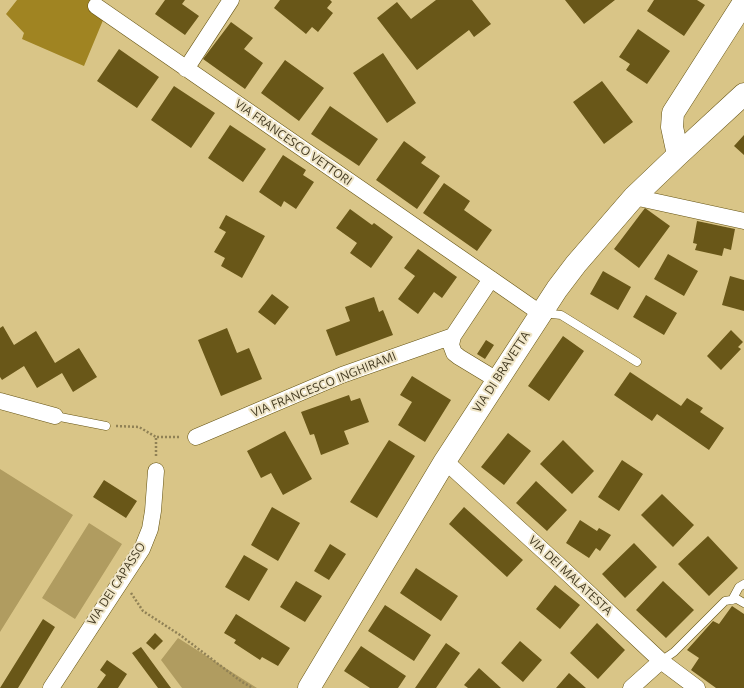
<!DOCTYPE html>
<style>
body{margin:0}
canvas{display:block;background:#d9c587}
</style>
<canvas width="744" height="688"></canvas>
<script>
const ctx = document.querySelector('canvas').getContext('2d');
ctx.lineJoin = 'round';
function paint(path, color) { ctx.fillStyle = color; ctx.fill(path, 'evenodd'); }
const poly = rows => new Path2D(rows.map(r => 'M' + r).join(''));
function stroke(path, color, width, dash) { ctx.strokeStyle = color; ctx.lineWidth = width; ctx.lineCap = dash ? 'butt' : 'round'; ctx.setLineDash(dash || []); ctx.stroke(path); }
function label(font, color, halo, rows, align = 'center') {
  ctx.font = font + ' "Open Sans",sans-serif'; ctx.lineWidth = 4; ctx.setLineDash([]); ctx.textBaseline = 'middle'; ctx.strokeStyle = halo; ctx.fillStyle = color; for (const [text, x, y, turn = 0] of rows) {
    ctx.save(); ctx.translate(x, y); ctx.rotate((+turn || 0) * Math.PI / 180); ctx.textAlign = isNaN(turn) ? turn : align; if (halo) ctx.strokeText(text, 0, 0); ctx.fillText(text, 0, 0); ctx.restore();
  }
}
paint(poly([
 [0,469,73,515,0,632],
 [89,523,122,544,75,619,42,598],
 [178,638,257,688,182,688,161,660]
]), '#b09c60');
paint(poly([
 [17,0,99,0,106,13,84,66,22,39,24,33,6,14]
]), '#a08422');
paint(poly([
 [165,0,185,0,182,4,199,16,185,35,155,14],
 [280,0,330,0,332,2,327,8,333,13,318,32,312,27,306,34,274,8],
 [436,0,472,0,491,24,474,37,469,30,417,70,377,18,397,2,411,19],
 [565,0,615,0,584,24],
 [654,0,697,0,705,5,684,36,647,11],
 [231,22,253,38,244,49,263,63,245,89,203,59],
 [638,29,670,51,647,84,626,70,630,64,619,57],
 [119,49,159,77,137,108,97,81],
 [383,53,416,103,387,123,353,73],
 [285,60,324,88,299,121,261,93],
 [602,81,633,122,604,144,573,102],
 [174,86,215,113,191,148,151,120],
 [330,106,378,139,359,166,311,134],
 [230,125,266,149,243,182,208,158],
 [744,135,744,155,734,146],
 [404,141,426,157,421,163,440,176,417,209,376,180],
 [283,155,306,170,303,175,314,182,296,209,284,201,281,207,259,192],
 [444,183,470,201,464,210,492,230,477,251,423,213],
 [645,208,670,226,639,268,614,249],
 [350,209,372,225,374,223,393,237,371,268,350,253,357,243,336,228],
 [226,215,265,236,242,278,221,266,225,258,214,252,226,232,219,228],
 [697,221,735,229,731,250,724,248,722,256,695,250,697,244,693,243],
 [418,249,457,277,442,298,434,292,418,314,398,299,415,276,404,268],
 [668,254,698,271,684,296,654,279],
 [603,271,631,287,618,310,590,294],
 [730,276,744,280,744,311,722,305],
 [272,294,289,307,275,325,258,312],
 [646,295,677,313,664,335,633,317],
 [374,297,379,312,383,310,393,335,336,356,326,330,350,321,345,307],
 [3,326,14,345,36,331,55,363,79,348,97,377,73,392,62,373,37,388,24,366,2,380,0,377,0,328],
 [227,328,237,353,249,348,262,379,221,396,198,340],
 [731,330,743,342,738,347,741,349,721,370,707,356],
 [563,336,584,351,549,401,528,386],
 [486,340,494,345,485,359,477,354],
 [630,372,681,406,687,398,703,408,700,412,724,428,709,450,657,414,652,421,614,395],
 [412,376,451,400,425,442,398,425,412,402,400,395],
 [349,395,351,401,360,398,369,422,344,431,349,444,321,455,314,434,310,435,301,412],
 [285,431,312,479,283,495,271,473,261,478,247,451],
 [508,433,531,451,504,485,481,467],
 [389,440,415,456,377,518,350,502],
 [563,440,594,471,572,494,540,464],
 [622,460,643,474,619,511,598,497],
 [104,480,137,501,126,518,93,497],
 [536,481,567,510,547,531,516,503],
 [662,494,694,525,673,547,641,515],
 [272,507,300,523,278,561,251,545],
 [464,507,523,560,507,577,449,524],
 [580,520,597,531,599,528,611,535,600,551,596,548,589,558,566,543],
 [708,536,738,568,709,596,678,564],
 [634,543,657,567,625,598,602,574],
 [330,544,346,554,329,580,314,571],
 [244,555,268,569,249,601,225,587],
 [416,568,458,596,441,621,400,593],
 [296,581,322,596,305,622,280,607],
 [663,581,694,610,666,638,636,610],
 [555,585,580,605,560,629,536,609],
 [385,605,431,635,414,661,368,631],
 [732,606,744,614,744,688,716,688,691,670,699,658,687,650,713,621,719,624],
 [236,614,290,648,278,666,262,657,260,660,234,643,236,640,224,633],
 [43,619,55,627,18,688,0,688],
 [597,623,625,650,598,679,570,653],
 [155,633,163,641,154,650,146,643],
 [520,641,542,660,523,682,501,663],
 [446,643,460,653,436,688,415,688],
 [361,646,406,676,398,688,370,688,344,671],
 [141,647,171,688,158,688,132,653],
 [107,660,127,674,118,688,97,688,106,675,100,670],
 [479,668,501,688,468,688,464,685],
 [569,673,586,688,556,688]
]), '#695718');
const lane = poly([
 [543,313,561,315,637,362],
 [55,416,106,426],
 [732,600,739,587,744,584],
 [661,661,674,652,725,601,737,599,744,603]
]);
const street = poly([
 [96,6,491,279],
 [186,69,231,0],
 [634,197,744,221],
 [497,380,459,357,454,353,451,345,453,336,491,279,540,313],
 [0,401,55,416],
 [196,437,342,375,453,336],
 [445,461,561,567,661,661,697,688],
 [51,688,142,549,150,529,153,511,156,471],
 [631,688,661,661]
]);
const secondary = poly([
 [678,155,672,127,673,113,744,2],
 [309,688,445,461,557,289,576,264,634,197,678,155,744,94]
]);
stroke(lane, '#655312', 9);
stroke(street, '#655312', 17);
stroke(secondary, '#655312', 23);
stroke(poly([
 [116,426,139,427,156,437],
 [156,456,156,437,181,437],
 [131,593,143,611,180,635,242,682,253,688]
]), '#908155', 2.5, [2, 2]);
stroke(lane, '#fff', 8);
stroke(street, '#fff', 16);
stroke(secondary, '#fff', 22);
label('12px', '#443b22', '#f0e6c8', [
 ["VIA FRANCESCO VETTORI",293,143,35],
 ["VIA DI BRAVETTA",502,372,-57],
 ["VIA FRANCESCO INGHIRAMI",324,385,-22],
 ["VIA DEI MALATESTA",570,576,43],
 ["VIA DEI CAPASSO",117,584,-57]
]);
</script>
